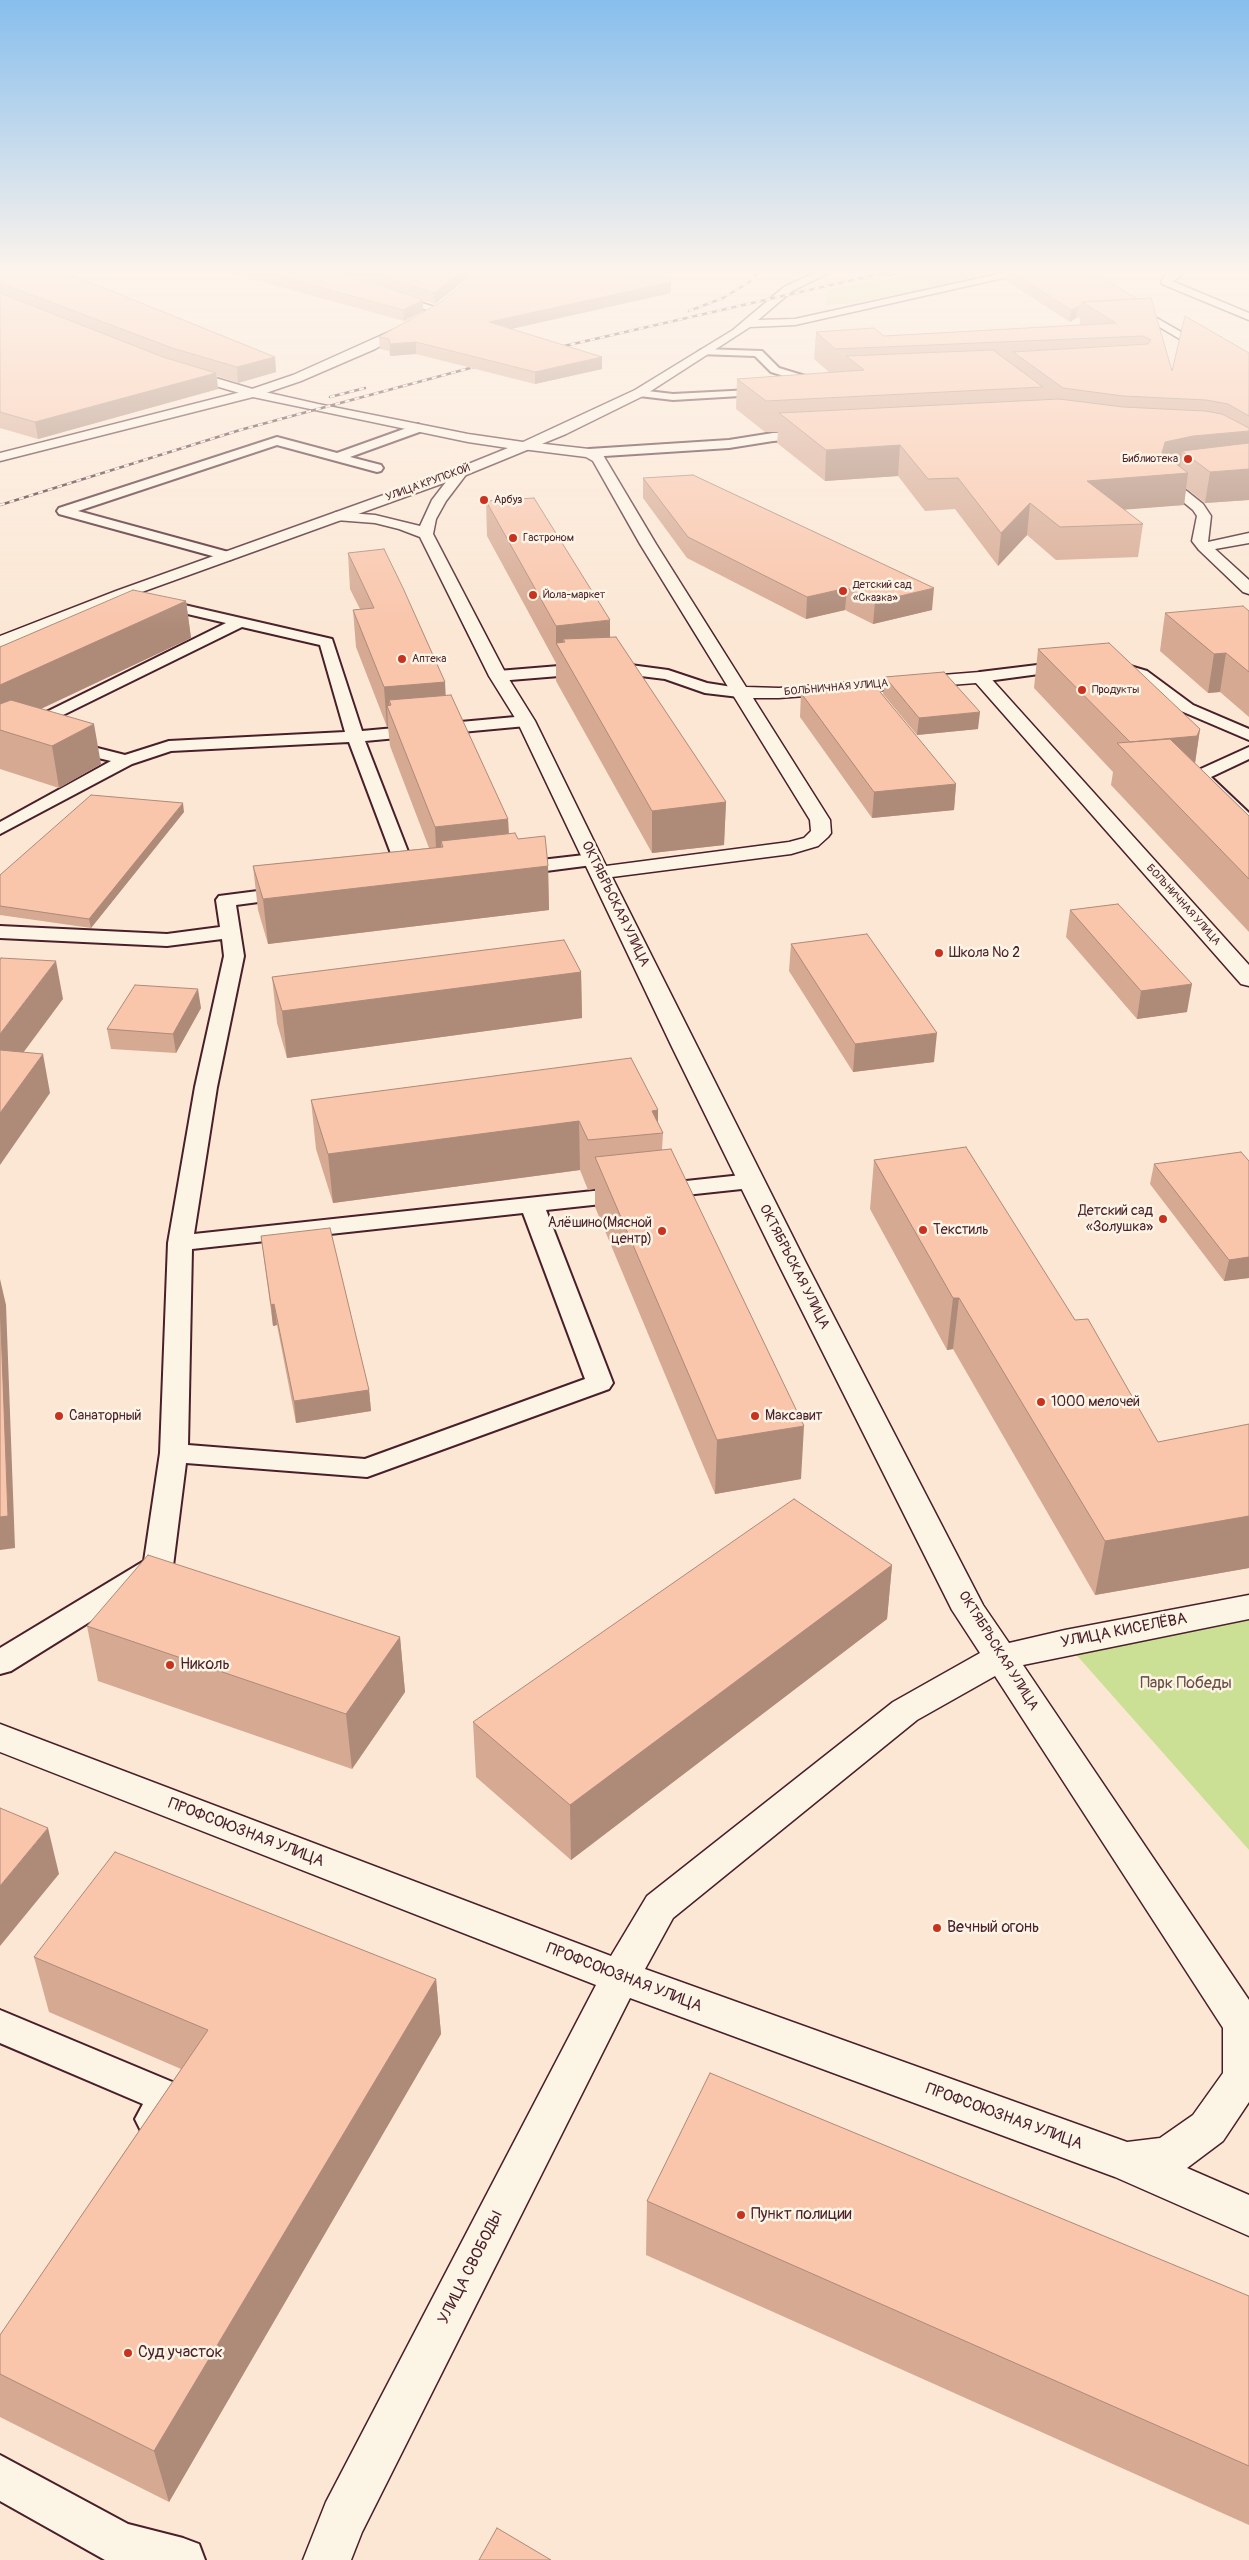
<!DOCTYPE html>
<meta charset="utf-8">
<style>
body{margin:0}
canvas{display:block;background:#fbe7d4}
</style>
<canvas width="1249" height="2560"></canvas>
<script>
const ctx = document.querySelector('canvas').getContext('2d');
ctx.lineJoin = 'round';
function paint(path, color) { ctx.fillStyle = color; ctx.fill(path, 'evenodd'); }
const poly = rows => new Path2D(rows.map(r => 'M' + r).join(''));
function stroke(path, color, width, dash) { ctx.strokeStyle = color; ctx.lineWidth = width; ctx.lineCap = dash ? 'butt' : 'round'; ctx.setLineDash(dash || []); ctx.stroke(path); }
function label(font, color, halo, rows, align = 'center') {
  ctx.font = font + ' Pangolin,sans-serif'; ctx.lineWidth = 5; ctx.setLineDash([]); ctx.textBaseline = 'middle'; ctx.strokeStyle = halo; ctx.fillStyle = color; for (const [text, x, y, turn = 0] of rows) {
    ctx.save(); ctx.translate(x, y); ctx.rotate((+turn || 0) * Math.PI / 180); ctx.textAlign = isNaN(turn) ? turn : align; if (halo) ctx.strokeText(text, 0, 0); ctx.fillText(text, 0, 0); ctx.restore();
  }
}
paint(poly([
 [942,271,1012,271,853,303,825,305,829,289,907,275],
 [1249,1610,1249,1850,1065,1642]
]), '#cce095');
const lane = poly([
 [703,349,762,351,779,368,815,379,828,380,830,382,824,385,810,384,771,372,755,356,699,354,698,352,703,349],
 [770,389,776,392,774,394,673,400,639,396,633,393,639,390,673,394,770,389],
 [418,424,424,428,422,431,350,457,381,465,383,468,381,471,377,472,277,445,78,511,232,553,234,556,232,559,227,560,59,514,57,511,59,508,277,437,337,453,418,424],
 [811,431,815,432,815,438,773,441,729,448,589,457,583,453,589,449,729,440,773,433,811,431],
 [154,598,332,639,362,731,526,716,534,721,526,726,365,741,419,880,417,884,410,886,403,884,401,880,349,742,171,751,132,764,0,834,0,822,111,761,60,749,58,745,60,741,66,740,125,755,169,741,345,732,320,645,242,627,0,746,0,735,226,623,149,605,147,602,149,599,154,598],
 [1110,660,1147,671,1193,705,1249,729,1249,740,1181,711,1135,677,1104,668,1102,665,1110,660],
 [1070,661,1076,663,1078,666,1076,669,980,682,972,677,980,672,1070,661],
 [608,662,668,670,707,683,745,689,747,692,739,697,705,693,665,679,608,672,498,681,490,676,498,671,608,662],
 [1249,747,1249,759,1211,777,1249,813,1249,828,1243,827,1191,776,1194,772,1249,747],
 [593,854,600,856,602,860,600,864,515,875,508,873,506,869,508,865,515,863,593,854],
 [289,887,296,889,299,893,296,897,236,905,244,956,217,1087,194,1234,751,1174,759,1176,763,1181,759,1186,751,1188,546,1210,613,1383,609,1389,367,1477,186,1463,173,1566,168,1573,11,1671,0,1674,0,1648,144,1561,160,1453,168,1243,195,1087,224,956,222,939,167,946,0,938,0,926,167,934,220,927,216,900,219,896,289,887],
 [523,1213,585,1379,365,1459,188,1445,192,1249,523,1213],
 [0,2010,182,2086,188,2098,182,2110,167,2131,154,2136,141,2131,135,2119,143,2104,0,2043,0,2010],
 [0,2455,128,2524,183,2538,199,2544,205,2560,105,2560,0,2501,0,2455]
]);
const street = poly([
 [310,271,327,271,443,310,441,312,433,312,310,271],
 [1172,271,1182,271,1180,277,1172,281,1249,313,1249,320,1162,284,1161,282,1164,276,1172,271],
 [1155,317,1249,371,1249,380,1151,322,1151,318,1155,317],
 [411,322,417,325,415,327,375,349,301,381,257,396,0,461,0,453,249,390,293,375,411,322],
 [527,442,589,449,603,455,656,544,746,687,779,688,980,672,986,673,1249,965,1249,986,1241,984,976,683,779,698,753,698,830,820,831,833,828,837,818,846,791,854,612,877,806,1263,983,1605,1009,1643,1065,1630,1249,1595,1249,1619,1023,1665,1249,2000,1249,2102,1223,2141,1187,2168,1249,2195,1249,2236,1115,2177,630,1998,362,2532,351,2560,303,2560,326,2502,596,1985,0,1752,0,1724,611,1956,647,1896,893,1702,980,1653,952,1610,778,1263,672,1047,517,721,489,676,420,537,399,529,375,523,336,520,329,516,336,512,375,515,420,526,432,500,456,469,466,469,468,472,446,501,436,519,433,534,507,676,535,721,606,866,789,842,804,838,811,831,810,820,640,544,593,461,586,457,522,449,520,446,522,443,527,442],
 [995,1676,1223,2028,1223,2073,1193,2115,1160,2138,1127,2142,645,1969,673,1918,917,1720,995,1676],
 [1249,463,1249,471,1173,480,1203,504,1211,516,1208,542,1249,533,1249,543,1215,549,1249,580,1249,594,1243,592,1199,550,1192,541,1197,516,1193,510,1159,482,1161,474,1189,468,1249,463]
]);
const secondary = poly([
 [818,271,833,271,792,291,758,320,795,319,1012,271,1034,271,795,325,750,327,643,396,566,434,466,475,128,597,0,647,0,636,116,591,456,469,508,448,468,442,253,397,178,375,176,372,178,369,182,368,256,390,318,404,468,434,523,442,635,390,733,330,784,287,818,271]
]);
stroke(lane, '#4a1f2b', 4);
stroke(street, '#4a1f2b', 3);
stroke(secondary, '#4a1f2b', 3);
paint(lane, '#fcf5e5');
paint(street, '#fcf5e5');
paint(secondary, '#fcf5e5');
const rail = poly([
 [886,275,916,271],
 [689,311,723,298,748,283,760,271],
 [551,349,892,271],
 [330,397,365,388],
 [0,505,240,430,485,364]
]);
stroke(rail, '#4a1f2b', 2.5);
stroke(rail, '#fcf5e5', 2, [5]);
paint(poly([
 [0,271,275,357,276,372,238,383,217,376,218,389,38,439,0,428],
 [223,271,476,271,435,304,413,297,423,311,404,321],
 [1006,271,1092,271,1137,299,1172,371,1249,353,1249,500,1205,503,1186,488,1184,505,1124,509,1143,524,1138,557,1056,560,1027,535,998,566,955,509,925,511,898,476,825,481,777,443,778,432,765,432,736,409,737,379,830,373,814,359,816,332,884,336,1080,325,1080,318,1076,318,1070,322,1005,280],
 [671,293,510,329,602,357,602,369,535,384,416,354,390,356,389,351,380,349,379,337,441,302],
 [643,478,932,610,873,624,845,610,806,619,687,558,643,498],
 [486,501,610,637,726,802,724,845,652,853,556,681,556,663,487,536],
 [348,553,445,682,445,695,508,819,509,834,518,839,548,866,549,910,268,944,258,910,253,866,429,848,390,746,388,727,387,727,356,647,353,610,360,609,350,589],
 [186,601,191,638,41,709,101,764,59,788,0,769,0,647],
 [1249,611,1249,717,1220,692,1208,693,1160,651,1165,613],
 [1038,649,1200,729,1195,763,1249,816,1249,932,1111,785,1113,772,1034,688],
 [885,677,978,729,917,735,883,694],
 [801,693,956,784,954,810,872,818,800,717],
 [184,812,91,928,0,915,0,875],
 [1070,910,1187,1012,1137,1019,1066,937],
 [791,944,934,1062,853,1072,789,971],
 [581,972,582,1018,287,1058,277,1023,272,977],
 [201,1008,176,1053,111,1049,107,1029],
 [311,1100,658,1110,658,1123,663,1133,662,1150,801,1479,715,1494,595,1207,595,1189,588,1190,580,1170,333,1203,316,1149],
 [874,1160,1075,1320,1158,1442,1249,1424,1249,1568,1095,1595,953,1349,947,1350,870,1209],
 [1249,1161,1249,1278,1224,1281,1150,1184,1154,1164],
 [261,1236,369,1390,371,1411,296,1423,277,1325,273,1326],
 [892,1565,887,1619,571,1860,476,1777,473,1722],
 [87,1626,400,1637,405,1692,352,1769,98,1681],
 [34,1957,436,1979,441,2034,169,2502,0,2417,0,2335,181,2069,49,2012],
 [647,2201,1249,2296,1249,2525,646,2255]
]), '#d6a993');
paint(poly([
 [462,271,476,271,435,304,434,293],
 [671,282,671,293,489,334,489,322],
 [423,300,423,311,404,321,403,310],
 [1077,307,1076,318,1070,322,1071,310],
 [416,342,416,354,390,356,390,344],
 [275,357,276,372,238,383,237,367],
 [602,357,602,369,535,384,535,372],
 [216,373,218,389,38,439,35,422],
 [1249,431,1249,461,1182,451,1180,468,1188,473,1184,505,1083,513,1087,481,1162,453,1165,442,1193,436],
 [900,445,898,476,825,481,826,450],
 [1249,469,1249,500,1205,503,1210,472],
 [1030,503,1027,535,998,566,1001,533],
 [847,588,845,610,806,619,807,597],
 [934,588,932,610,873,624,875,602],
 [186,601,191,638,0,728,0,685],
 [610,620,610,658,565,642,563,639,563,656,556,644,556,626],
 [1226,653,1220,692,1208,693,1214,654],
 [445,682,447,721,391,705,389,700,390,714,387,706,388,727,387,727,384,687],
 [980,712,978,729,917,735,919,718],
 [94,724,101,764,59,788,52,746],
 [1200,729,1194,770,1130,742],
 [956,784,954,810,872,818,874,792],
 [726,802,724,845,652,853,652,811],
 [183,803,184,812,91,928,89,919],
 [508,819,510,862,441,841,442,869,437,870,435,827],
 [548,866,549,910,268,944,263,899],
 [56,961,63,999,0,1084,0,1034],
 [581,972,582,1018,287,1058,282,1011],
 [1192,984,1187,1012,1137,1019,1141,991],
 [198,989,201,1008,176,1053,173,1034],
 [937,1033,934,1062,853,1072,855,1044],
 [43,1054,50,1093,0,1165,0,1113],
 [658,1110,658,1133,652,1111],
 [579,1121,580,1170,333,1203,328,1154],
 [1249,1257,1249,1278,1224,1281,1229,1260],
 [0,1279,6,1305,15,1548,0,1550],
 [953,1298,959,1298,953,1349,947,1350],
 [274,1304,277,1325,273,1326,271,1305],
 [369,1390,371,1411,296,1423,294,1401],
 [804,1426,801,1479,715,1494,717,1440],
 [1249,1516,1249,1568,1095,1595,1105,1541],
 [892,1565,887,1619,571,1860,570,1805],
 [400,1637,405,1692,352,1769,346,1714],
 [48,1828,59,1874,0,1946,0,1886],
 [436,1979,441,2034,169,2502,154,2451]
]), '#ae8a78');
const building = poly([
 [0,271,62,271,275,357,237,367,172,348,0,283,0,271],
 [261,271,340,271,423,300,403,310,261,271],
 [367,271,462,271,434,293,367,271],
 [480,271,619,271,671,278,671,282,489,322,602,357,535,372,416,342,390,344,389,339,379,337,441,302,480,271],
 [1010,271,1092,271,1137,299,1082,302,1082,306,1077,307,1071,310,1010,271],
 [0,293,163,357,216,373,35,422,0,412,0,293],
 [1151,298,1172,371,1185,316,1249,353,1249,416,1228,404,1206,400,1123,396,1063,388,1013,352,1148,344,1151,340,1143,336,835,349,816,332,874,328,884,336,1116,323,1082,302,1151,298],
 [993,350,1043,387,766,401,737,379,864,370,846,356,993,350],
 [1059,399,1123,407,1205,411,1222,414,1249,428,1249,431,1193,436,1165,442,1162,453,1188,473,1087,481,1143,524,1060,527,1030,503,1001,533,958,478,928,479,900,445,826,450,779,413,1059,399],
 [1249,443,1249,469,1210,472,1182,451,1249,443],
 [693,475,934,588,875,602,847,588,807,597,688,537,643,478,693,475],
 [534,498,610,620,556,626,486,501,534,498],
 [384,549,403,588,445,682,384,687,353,610,374,608,348,553,384,549],
 [133,590,186,601,0,685,0,647,133,590],
 [1243,606,1249,611,1249,672,1226,653,1214,654,1165,613,1243,606],
 [616,637,726,802,652,811,556,643,565,642,563,639,616,637],
 [1109,643,1200,729,1197,736,1130,742,1038,649,1109,643],
 [944,672,980,712,919,718,885,677,944,672],
 [876,687,956,784,874,792,801,693,876,687],
 [451,695,508,819,435,827,387,706,391,705,389,700,451,695],
 [11,700,94,724,52,746,0,730,0,704,11,700],
 [1170,739,1249,816,1249,879,1117,743,1170,739],
 [91,795,183,803,89,919,0,906,0,875,91,795],
 [515,833,518,839,545,836,548,866,263,899,253,866,443,847,441,841,515,833],
 [1118,904,1192,984,1141,991,1070,910,1118,904],
 [867,934,937,1033,855,1044,791,944,867,934],
 [564,940,581,972,282,1011,272,977,564,940],
 [1,958,56,961,0,1034,0,960,1,958],
 [135,985,198,989,173,1034,107,1029,135,985],
 [0,1050,43,1054,0,1113,0,1050],
 [631,1058,658,1110,652,1111,663,1133,588,1140,579,1121,328,1154,311,1100,631,1058],
 [966,1147,1075,1320,1088,1319,1158,1442,1249,1424,1249,1516,1105,1541,959,1298,953,1298,874,1160,966,1147],
 [671,1149,804,1426,717,1440,595,1157,671,1149],
 [1241,1152,1249,1161,1249,1257,1229,1260,1154,1164,1241,1152],
 [330,1228,369,1390,294,1401,274,1304,271,1305,261,1236,330,1228],
 [0,1300,8,1516,0,1517,0,1300],
 [794,1499,892,1565,570,1805,473,1722,794,1499],
 [148,1555,400,1637,346,1714,87,1626,148,1555],
 [0,1808,48,1828,0,1886,0,1808],
 [115,1852,436,1979,154,2451,0,2374,0,2335,208,2030,34,1957,115,1852],
 [710,2073,1249,2296,1249,2466,647,2201,710,2073],
 [497,2528,551,2560,479,2560,497,2528]
]);
paint(building, '#f9c5ab');
stroke(building, '#ae8a78', 1);
const sky = ctx.createLinearGradient(0, 0, 0, 630);
sky.addColorStop(0, '#87beed');
sky.addColorStop(0.43, '#fdf4ec');
sky.addColorStop(1, '#fdf4ec00');
ctx.fillStyle = sky;
ctx.fillRect(0, 0, 1249, 630);
for (const [x, y, r, color] of [
 [1188,459,5,"#c8321e"],
 [484,500,5,"#c8321e"],
 [513,538,5,"#c8321e"],
 [843,591,5,"#c8321e"],
 [533,595,5,"#c8321e"],
 [402,659,5,"#c8321e"],
 [1082,690,5,"#c8321e"],
 [939,953,5,"#c8321e"],
 [1163,1219,5,"#c8321e"],
 [923,1230,5,"#c8321e"],
 [662,1231,5,"#c8321e"],
 [1041,1402,5,"#c8321e"],
 [59,1416,5,"#c8321e"],
 [755,1416,5,"#c8321e"],
 [170,1665,5,"#c8321e"],
 [937,1928,5,"#c8321e"],
 [741,2215,5,"#c8321e"],
 [128,2353,5,"#c8321e"]
]) { const dot = new Path2D(); dot.arc(x, y, r, 0, 2 * Math.PI); ctx.fillStyle = color; ctx.fill(dot); stroke(dot, '#fcf5e5', 2); }
label('11px', '#4a1f2b', '#fcf5e5', [
 ["Библиотека",1178,459,"right"],
 ["Арбуз",494,500],
 ["Гастроном",523,538],
 ["Детский сад",853,585],
 ["«Сказка»",853,598],
 ["Йола-маркет",543,595],
 ["Аптека",412,659],
 ["Продукты",1092,690]
], 'left');
label('11px', '#4a1f2b', '#fcf5e5', [
 ["УЛИЦА КРУПСКОЙ",428,483,-20],
 ["БОЛЬНИЧНАЯ УЛИЦА",836,688,-5],
 ["БОЛЬНИЧНАЯ УЛИЦА",1183,905,48]
]);
label('14px', '#4a1f2b', '#fcf5e5', [
 ["ОКТЯБРЬСКАЯ УЛИЦА",615,904,64],
 ["ОКТЯБРЬСКАЯ УЛИЦА",794,1267,63],
 ["ОКТЯБРЬСКАЯ УЛИЦА",998,1651,58]
]);
label('14px', '#4a1f2b', '#fcf5e5', [
 ["Школа № 2",949,953],
 ["Детский сад",1153,1211,"right"],
 ["«Золушка»",1153,1227,"right"],
 ["Алёшино(Мясной",652,1223,"right"],
 ["центр)",652,1239,"right"],
 ["Текстиль",933,1230],
 ["1000 мелочей",1051,1402],
 ["Санаторный",69,1416],
 ["Максавит",765,1416]
], 'left');
label('16px', '#4a1f2b', '#fcf5e5', [
 ["УЛИЦА КИСЕЛЁВА",1124,1631,-11],
 ["ПРОФСОЮЗНАЯ УЛИЦА",246,1833,21],
 ["ПРОФСОЮЗНАЯ УЛИЦА",624,1978,21],
 ["ПРОФСОЮЗНАЯ УЛИЦА",1004,2117,20],
 ["УЛИЦА СВОБОДЫ",471,2268,-63]
]);
label('16px', '#4a1f2b', '#fcf5e5', [
 ["Николь",180,1665],
 ["Вечный огонь",947,1928],
 ["Пункт полиции",751,2215],
 ["Суд участок",138,2353]
], 'left');
label('16px', '#6a4f46', '#fcf5e5', [
 ["Парк Победы",1186,1684]
]);
</script>
